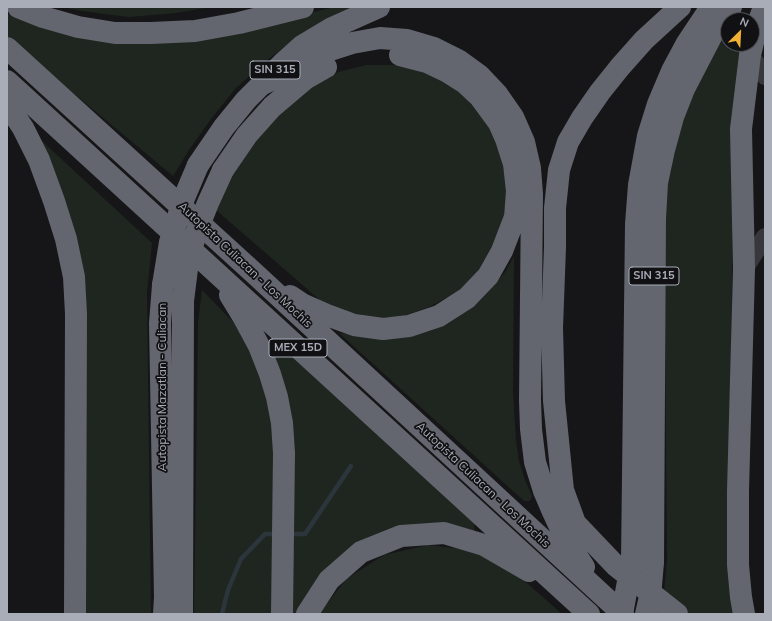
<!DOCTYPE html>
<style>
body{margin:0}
#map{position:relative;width:772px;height:621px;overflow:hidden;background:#161618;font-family:Mulish,sans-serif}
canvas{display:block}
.frame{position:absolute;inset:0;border:8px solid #a8adb8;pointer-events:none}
.north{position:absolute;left:720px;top:12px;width:40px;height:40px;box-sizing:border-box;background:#111113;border:1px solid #4d4f55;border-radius:50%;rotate:24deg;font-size:11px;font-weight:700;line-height:16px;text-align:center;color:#a8adb8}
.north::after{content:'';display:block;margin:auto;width:14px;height:18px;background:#f2b134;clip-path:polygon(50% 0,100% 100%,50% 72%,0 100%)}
</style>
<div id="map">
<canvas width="772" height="621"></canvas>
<div class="frame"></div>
<div class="north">N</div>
</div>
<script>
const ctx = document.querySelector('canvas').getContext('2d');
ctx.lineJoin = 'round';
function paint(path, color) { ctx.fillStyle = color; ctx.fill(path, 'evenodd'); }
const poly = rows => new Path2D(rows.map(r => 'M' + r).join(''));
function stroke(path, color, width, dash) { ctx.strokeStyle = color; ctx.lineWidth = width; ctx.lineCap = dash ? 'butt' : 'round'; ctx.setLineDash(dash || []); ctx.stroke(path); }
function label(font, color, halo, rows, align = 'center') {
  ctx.font = font + ' Mulish,sans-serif'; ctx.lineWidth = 3.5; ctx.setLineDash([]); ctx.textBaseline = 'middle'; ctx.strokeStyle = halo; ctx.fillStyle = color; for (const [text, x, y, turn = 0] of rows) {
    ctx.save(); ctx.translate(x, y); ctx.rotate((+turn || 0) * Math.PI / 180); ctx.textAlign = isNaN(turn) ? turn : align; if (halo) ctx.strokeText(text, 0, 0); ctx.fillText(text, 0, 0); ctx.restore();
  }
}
paint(poly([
 [62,7,211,7,176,13,129,17,82,11],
 [334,7,352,7,302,34,267,60,235,89,211,119,189,150,173,176,7,38,7,13,11,15,228,33],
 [728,30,728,44,745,44,733,123,730,562,736,614,662,614,667,559,664,203,682,118,710,59],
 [366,65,403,65,436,77,459,92,478,109,491,131,501,155,507,186,504,215,496,240,480,269,458,292,429,307,400,317,368,318,346,313,321,301,216,210,226,186,245,154,265,129,289,104,312,85,338,72],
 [42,141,152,243,147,293,151,614,82,614,83,301,42,148],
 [514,256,513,391,516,441,519,461,525,480,532,496,530,501,524,501,339,333,369,337,409,336,430,331,448,324,478,303,506,271],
 [202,290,236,325,267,385,274,442,274,614,194,614,198,322],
 [270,339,282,340,479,523,474,525,475,532,386,533,300,614,291,614,270,353],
 [428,545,473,550,510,568,562,614,319,614,346,579,384,555]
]), '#1e261f');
stroke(poly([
 [294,534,305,534,351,466],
 [222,614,228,590,241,559,265,534,274,534]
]), '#2c353c', 4.5);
stroke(poly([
 [750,55,765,76],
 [744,269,765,237]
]), '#37383d', 18);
stroke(poly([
 [18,7,43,17,78,27,115,33,151,33,195,31,239,23,303,7],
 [7,48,254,273,623,614],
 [7,81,589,614],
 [261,85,327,51,352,43,380,38,407,40,434,48,458,60,480,76,497,94,513,117,524,142,530,168,532,194,530,400,531,429,535,462,544,491,553,512,565,538,584,567],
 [7,104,23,128,39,160,54,201,66,239,74,277,76,314,75,614],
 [198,165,224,127,246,100,283,63,302,46,332,28,379,7],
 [223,170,247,135,272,107,305,79,326,67],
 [163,285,160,323,165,597,164,614],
 [230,295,244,318,259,346,270,374,277,397,282,423,284,453,282,614],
 [290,296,302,304,327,315,354,325,383,329,409,326,439,316,467,298,488,276,502,251,515,217,517,191,514,164,506,139,499,123,480,97,465,83,446,71,427,62,400,55],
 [632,560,636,224,639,185,648,136,658,104,672,71,687,43,711,7],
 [653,562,655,218,657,183,664,150,673,117,684,89,712,35,731,7],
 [182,614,183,301],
 [307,614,329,580,361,552,401,536,444,533,484,545,529,571],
 [677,614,615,565,575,523,563,490,554,401,552,328,555,247,555,208,559,170,568,142,582,118,600,92,620,67,644,40,680,7],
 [744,614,741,597,738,565,738,491,744,269,741,129,750,55,757,26,764,7]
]), '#63666e', 22);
stroke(poly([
 [163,285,170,242,184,198,198,165],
 [183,301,188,261,196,233,208,203,223,170],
 [622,614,632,560],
 [646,614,650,597,653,562]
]), '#63666e', 22);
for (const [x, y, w] of [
 [275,70,50],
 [654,276,50],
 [298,348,58]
]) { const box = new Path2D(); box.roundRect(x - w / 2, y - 9, w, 18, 3); ctx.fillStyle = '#111113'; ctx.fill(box); stroke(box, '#a8adb8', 1); }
label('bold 11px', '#a8adb8', null, [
 ["SIN 315",275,70],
 ["SIN 315",654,276],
 ["MEX 15D",298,348]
]);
label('12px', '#a8adb8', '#111113', [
 ["Autopista Culiacan - Los Mochis",245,265,43],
 ["Autopista Mazatlan - Culiacan",162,387,-90],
 ["Autopista Culiacan - Los Mochis",483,485,43]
]);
</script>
